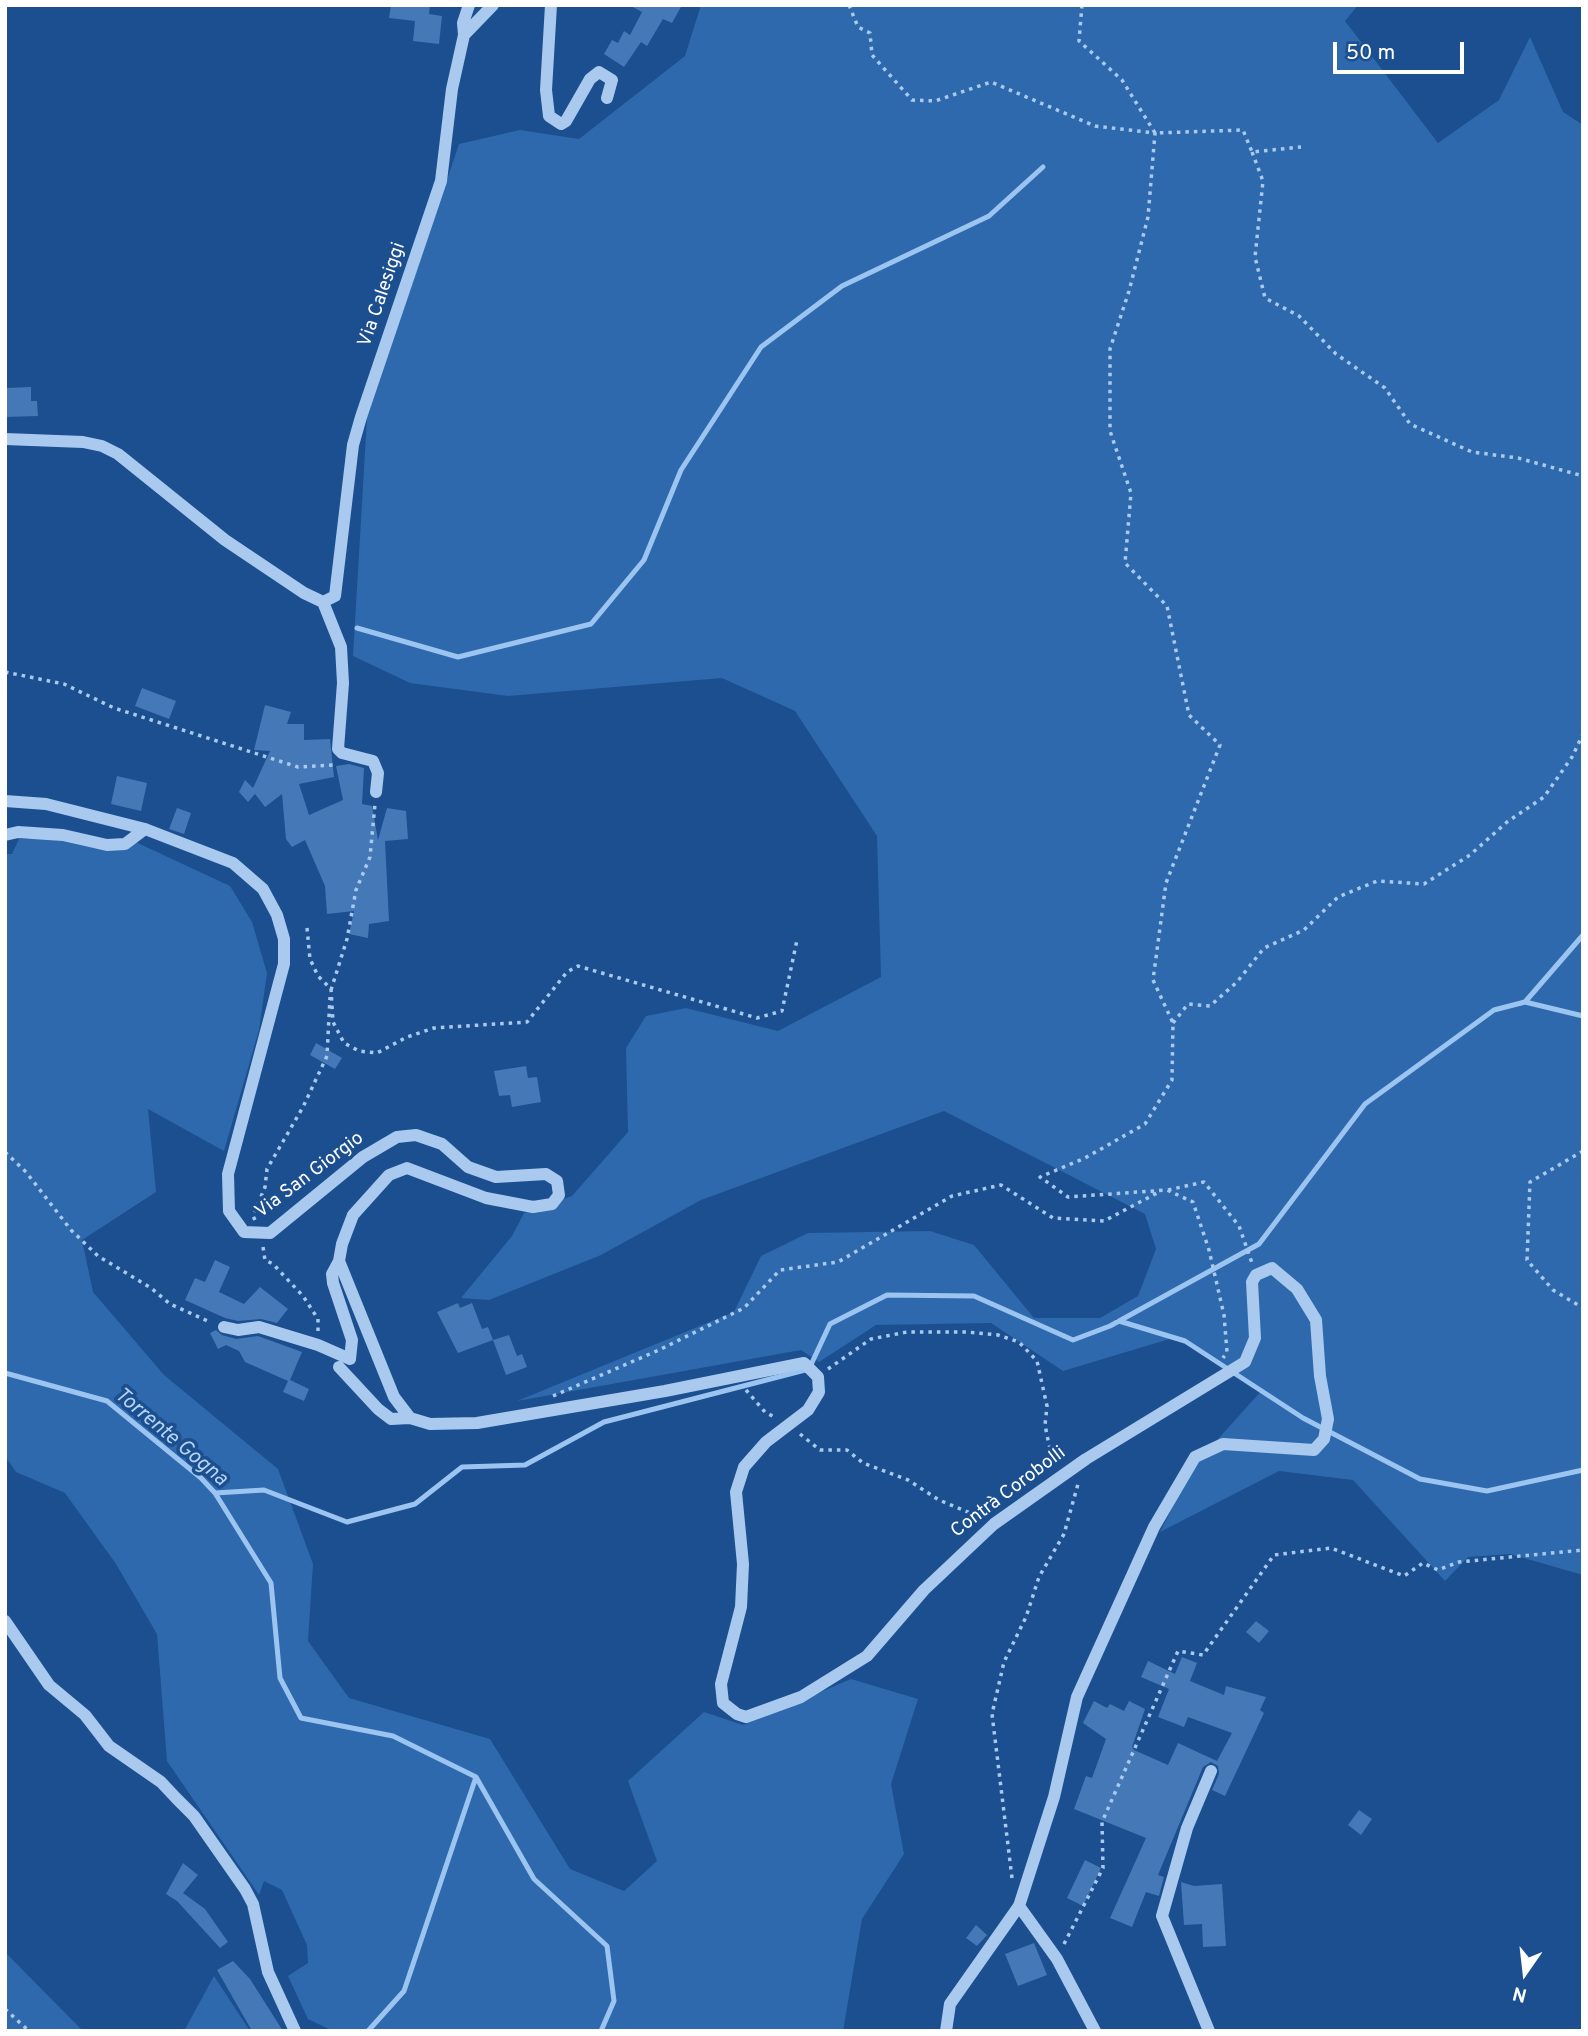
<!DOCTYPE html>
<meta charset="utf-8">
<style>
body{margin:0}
#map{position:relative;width:1588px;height:2036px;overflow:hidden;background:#1b4f8f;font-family:Overpass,sans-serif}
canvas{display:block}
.frame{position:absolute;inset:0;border:7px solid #fff;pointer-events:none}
.north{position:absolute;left:1490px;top:1938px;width:70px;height:70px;-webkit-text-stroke:5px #1b4f8f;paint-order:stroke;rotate:194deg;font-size:19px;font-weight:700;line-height:28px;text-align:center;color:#fff}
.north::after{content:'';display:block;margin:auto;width:24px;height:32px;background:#fff;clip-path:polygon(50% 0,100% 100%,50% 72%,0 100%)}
.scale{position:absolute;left:1333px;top:42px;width:131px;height:32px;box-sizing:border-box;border:4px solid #fff;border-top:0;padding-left:9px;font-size:21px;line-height:24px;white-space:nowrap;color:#fff;-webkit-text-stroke:5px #1b4f8f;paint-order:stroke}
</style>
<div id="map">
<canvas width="1588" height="2036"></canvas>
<div class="frame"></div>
<div class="north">N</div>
<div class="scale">50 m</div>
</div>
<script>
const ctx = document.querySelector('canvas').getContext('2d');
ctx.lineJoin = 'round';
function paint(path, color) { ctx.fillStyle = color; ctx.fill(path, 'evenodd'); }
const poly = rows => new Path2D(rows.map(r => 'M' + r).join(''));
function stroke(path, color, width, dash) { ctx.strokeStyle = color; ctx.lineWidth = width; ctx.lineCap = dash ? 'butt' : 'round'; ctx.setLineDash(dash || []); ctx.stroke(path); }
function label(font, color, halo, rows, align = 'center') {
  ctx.font = font + ' Overpass,sans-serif'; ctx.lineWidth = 7; ctx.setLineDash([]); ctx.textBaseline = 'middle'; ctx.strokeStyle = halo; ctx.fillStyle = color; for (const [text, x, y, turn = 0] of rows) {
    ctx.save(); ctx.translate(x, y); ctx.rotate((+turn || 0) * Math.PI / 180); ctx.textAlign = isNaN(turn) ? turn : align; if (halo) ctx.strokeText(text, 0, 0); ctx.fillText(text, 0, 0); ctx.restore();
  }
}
paint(poly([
 [701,5,1358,5,1345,21,1438,143,1499,100,1530,37,1563,112,1583,125,1583,1575,1510,1554,1468,1557,1445,1581,1353,1480,1279,1471,1160,1532,1193,1467,1262,1390,1176,1337,1063,1371,991,1323,876,1325,819,1362,801,1350,517,1401,734,1312,761,1256,808,1233,930,1231,974,1245,1034,1318,1100,1318,1138,1296,1156,1249,1145,1214,944,1111,701,1200,601,1255,489,1300,461,1298,512,1236,524,1213,572,1196,628,1132,626,1048,646,1016,686,1008,778,1031,881,977,877,836,795,711,722,678,508,696,410,683,353,656,367,418,459,144,520,130,579,139,685,56],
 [19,839,129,839,230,886,252,922,267,973,259,1030,224,1151,148,1109,156,1192,82,1240,93,1292,164,1375,278,1469,313,1564,308,1641,349,1698,490,1739,570,1869,624,1891,657,1861,628,1781,704,1712,743,1725,851,1679,918,1699,891,1784,904,1854,862,1919,843,2031,333,2031,308,2019,288,1976,308,1963,307,1945,282,1890,264,1881,259,1895,167,1761,157,1634,116,1564,65,1493,16,1472,5,1456,5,854,12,854],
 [5,1952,83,2031,5,2031],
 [214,1976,250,2031,184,2031]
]), '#2e69ad');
stroke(poly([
 [357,628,458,657,591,624,644,560,681,470,761,347,842,286,989,216,1043,167],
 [1525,1002,1583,935],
 [1119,1321,1185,1341,1303,1418,1420,1479,1487,1491,1583,1470],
 [5,1373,107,1401,201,1478,215,1493,271,1583,280,1678,301,1718,393,1736,476,1777,534,1879,607,1946,614,2001,601,2031],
 [215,1493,264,1490,347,1522,415,1504,462,1467,525,1465,604,1422,809,1369,830,1324,887,1295,974,1296,1073,1340,1110,1326,1259,1244,1365,1104,1494,1010,1525,1002,1583,1016],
 [368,2031,404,1991,476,1777]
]), '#9cc4f0', 5);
paint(poly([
 [391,5,430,5,429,14,442,16,439,44,413,41,415,21,389,18],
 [629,5,682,5,672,23,663,19,647,46,641,42,624,67,604,54,612,40,618,43,624,31,630,35,642,12],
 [31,387,31,401,37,401,38,416,5,417,5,388],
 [142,688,176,701,169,719,135,706],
 [265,705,291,712,287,724,304,724,304,740,330,739,334,777,299,784,309,815,343,800,336,766,349,764,364,768,362,804,372,806,378,840,387,808,406,811,408,839,385,841,389,921,369,924,368,938,349,934,354,911,327,914,325,886,305,840,292,847,286,839,282,794,265,807,255,794,248,802,239,792,245,780,253,788,270,751,254,750],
 [117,776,147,783,141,811,111,804],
 [177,808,191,813,184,834,169,829],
 [316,1043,342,1058,335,1069,310,1055],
 [526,1066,528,1078,537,1077,541,1102,512,1107,510,1095,499,1096,494,1071],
 [215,1260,230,1267,219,1292,244,1304,260,1287,288,1309,277,1323,261,1319,238,1321,225,1318,185,1300,195,1278,205,1282],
 [458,1303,460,1308,472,1303,482,1329,488,1327,493,1340,509,1335,517,1356,522,1354,527,1367,506,1375,493,1340,458,1353,437,1312],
 [216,1330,222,1335,236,1339,258,1336,302,1352,290,1380,309,1389,304,1401,283,1392,288,1381,245,1362,239,1351,226,1345,218,1349,210,1333],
 [1256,1621,1269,1631,1259,1643,1246,1632],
 [1182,1657,1197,1663,1190,1681,1224,1695,1226,1686,1266,1697,1260,1710,1264,1713,1225,1796,1212,1790,1219,1774,1218,1766,1211,1762,1203,1767,1158,1875,1164,1877,1159,1896,1146,1892,1132,1927,1110,1918,1146,1838,1074,1809,1086,1776,1092,1778,1106,1739,1083,1723,1094,1701,1107,1708,1110,1704,1124,1711,1129,1701,1145,1709,1132,1747,1134,1750,1168,1765,1178,1743,1217,1761,1232,1733,1188,1717,1184,1727,1158,1717,1169,1689,1141,1677,1148,1661,1175,1674],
 [1359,1810,1372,1819,1361,1835,1348,1825],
 [1085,1860,1101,1868,1083,1906,1067,1898],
 [183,1863,198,1875,183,1893,205,1909,228,1942,220,1948,177,1901,166,1894],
 [1181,1882,1194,1886,1222,1884,1226,1946,1203,1947,1202,1924,1184,1925],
 [976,1925,987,1935,977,1946,966,1938],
 [1034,1943,1047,1975,1018,1986,1005,1954],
 [233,1961,250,1979,283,2031,252,2031,217,1970]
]), '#4478b7');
stroke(poly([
 [849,5,858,27,870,33,872,55,912,100,935,101,991,82,1095,126,1155,133,1148,217,1129,291,1110,349,1110,431,1131,493,1125,563,1167,606,1189,715,1220,745,1166,883,1153,980,1173,1023,1172,1080,1145,1124,1085,1158,1040,1177,1068,1197,1167,1190,1193,1202,1209,1250,1224,1315,1227,1352,1223,1358],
 [1082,5,1079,41,1122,80,1155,133,1243,130,1252,152,1301,147],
 [1252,152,1263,181,1255,257,1265,298,1299,316,1336,354,1385,388,1410,424,1472,452,1518,458,1583,476],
 [5,672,64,684,114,708,298,767,334,765],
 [307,928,310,959,318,976,331,989,333,1022,344,1043,359,1051,377,1053,407,1037,434,1028,527,1022,567,972,578,966,757,1018,782,1011,797,940],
 [331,990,347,939,356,890,370,857,375,804],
 [1173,1023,1188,1004,1210,1006,1237,982,1264,948,1304,930,1338,897,1377,881,1424,884,1470,855,1507,822,1544,797,1572,757,1583,734],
 [1583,1151,1530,1182,1527,1260,1553,1290,1583,1308],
 [5,1152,26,1172,71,1230,98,1256,151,1288,170,1304,210,1322],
 [1168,1190,1204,1182,1239,1226,1252,1263],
 [255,1220,253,1216,265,1187,267,1169,303,1107,327,1056,330,997],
 [263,1247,265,1260,273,1264,303,1296,318,1319,318,1332],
 [828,1369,871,1339,907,1332,967,1332,998,1335,1019,1342,1037,1361,1047,1406,1045,1425,1049,1445,1056,1464],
 [746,1390,765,1412,776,1418],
 [553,1396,659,1350,744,1308,780,1270,838,1262,952,1196,1001,1185,1053,1218,1104,1221,1157,1193],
 [800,1434,820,1450,847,1450,863,1463,908,1480,939,1500,980,1517],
 [1012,1878,992,1714,1004,1662,1026,1617,1039,1577,1064,1534,1078,1484],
 [1064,1944,1103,1868,1102,1822,1178,1651,1203,1655,1274,1555,1331,1548,1404,1576,1423,1563,1438,1570,1459,1562,1583,1550],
 [5,2009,29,2031]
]), '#a9c9ee', 3.5, [3.5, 5]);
stroke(poly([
 [551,5,546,90,549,116,561,124,566,121,590,79,599,72,612,80,607,98],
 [464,35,463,23,469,5],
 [5,439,83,442,102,446,118,454,225,540,304,593,323,602,335,596,353,445,361,417,441,181,452,89,464,35,493,5],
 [323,602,341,647,343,683,338,749,342,753,373,761,378,773,376,792],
 [5,801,46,804,145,829,233,863,263,889,277,915,284,939,284,964,228,1174,229,1211,244,1232,270,1233,363,1157,397,1137,416,1135,442,1144,468,1167,496,1177,546,1174,557,1181,559,1195,552,1204,533,1207,486,1198,407,1168,389,1175,353,1215,342,1244,339,1261,394,1397,410,1418,430,1424,477,1423,665,1391,804,1363,818,1377,819,1392,808,1410,766,1442,744,1467,736,1492,743,1564,741,1607,721,1684,723,1703,737,1714,746,1717,801,1697,867,1656,924,1590,994,1524,1086,1459,1245,1362,1255,1338,1252,1282,1256,1275,1272,1268,1297,1289,1316,1320,1320,1376,1328,1419,1324,1439,1314,1450,1223,1444,1195,1457,1154,1527,1077,1697,1054,1797,1019,1906,950,2004,946,2031],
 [5,835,18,832,63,835,107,845,125,844,145,829],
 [224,1327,238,1330,259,1327,318,1345,350,1359,352,1340,333,1283,332,1274,339,1261],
 [339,1367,378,1409,391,1419,410,1418],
 [5,1621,49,1685,85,1715,109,1746,161,1782,176,1798,194,1816,245,1889,253,1904,268,1972,295,2031],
 [1019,1906,1057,1959,1095,2031],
 [1209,2031,1162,1916,1187,1828,1211,1771]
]), '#a9c9ee', 12);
label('19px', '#fff', '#1b4f8f', [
 ["Via Calesiggi",383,295,-71],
 ["Via San Giorgio",310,1176,-37],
 ["Contrà Corobolli",1009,1493,-37]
]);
label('italic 21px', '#b5d3f5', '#1b4f8f', [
 ["Torrente Gogna",170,1438,40]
]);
</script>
